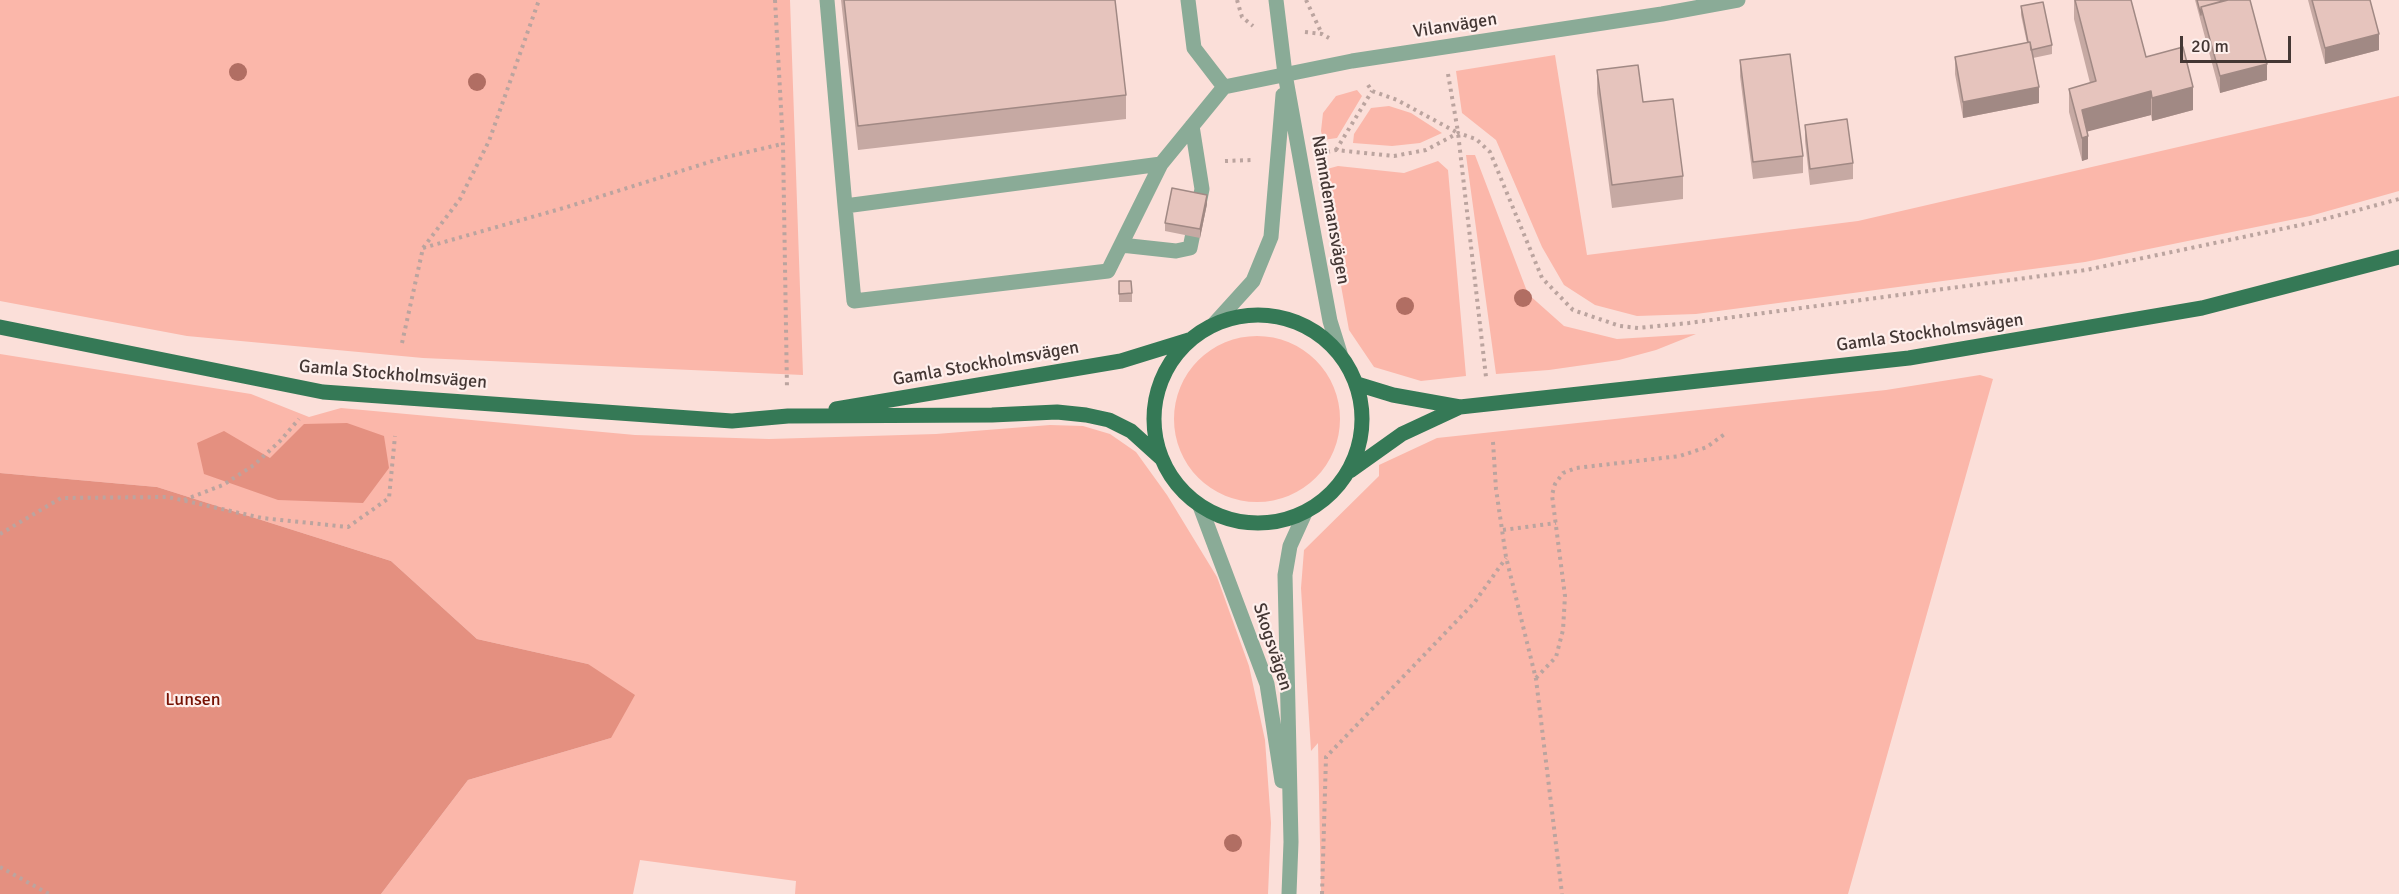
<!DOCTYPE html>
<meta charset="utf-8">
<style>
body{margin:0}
#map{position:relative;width:2399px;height:894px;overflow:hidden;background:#fbdfd9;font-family:Signika,sans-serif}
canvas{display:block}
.scale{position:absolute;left:2180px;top:36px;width:111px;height:27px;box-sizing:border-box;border:3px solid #443734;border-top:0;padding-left:8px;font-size:18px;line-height:21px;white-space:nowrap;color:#443734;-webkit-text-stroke:4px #feefec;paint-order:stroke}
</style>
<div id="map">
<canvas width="2399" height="894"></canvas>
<div class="scale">20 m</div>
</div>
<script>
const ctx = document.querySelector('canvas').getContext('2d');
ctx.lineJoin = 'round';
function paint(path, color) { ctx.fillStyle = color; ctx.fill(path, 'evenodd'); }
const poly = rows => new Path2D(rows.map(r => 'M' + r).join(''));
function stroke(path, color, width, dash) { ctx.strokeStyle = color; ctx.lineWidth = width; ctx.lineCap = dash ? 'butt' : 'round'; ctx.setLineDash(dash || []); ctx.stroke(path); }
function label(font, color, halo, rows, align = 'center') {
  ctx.font = font + ' Signika,sans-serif'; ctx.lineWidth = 4.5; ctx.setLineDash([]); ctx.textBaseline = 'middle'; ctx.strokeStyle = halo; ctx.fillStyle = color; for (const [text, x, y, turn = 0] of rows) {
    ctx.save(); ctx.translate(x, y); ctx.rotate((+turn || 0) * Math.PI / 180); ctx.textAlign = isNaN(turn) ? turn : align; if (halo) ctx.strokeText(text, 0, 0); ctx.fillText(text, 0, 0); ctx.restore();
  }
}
paint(poly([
 [0,0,790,0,803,375,423,358,187,336,0,301],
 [1555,55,1587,255,1858,221,2399,96,2399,191,2310,216,2085,262,1696,314,1637,316,1595,305,1564,285,1542,247,1496,140,1462,113,1456,71],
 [1357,90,1362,96,1337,138,1323,140,1321,131,1323,113,1336,96],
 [1389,106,1411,113,1442,133,1420,143,1392,146,1353,143,1354,134,1371,108],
 [1466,155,1475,155,1528,294,1564,326,1617,339,1696,334,1656,350,1619,360,1549,370,1496,374],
 [1438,161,1448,170,1466,376,1421,381,1374,367,1349,330,1322,180,1327,169,1338,166,1404,173],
 '1174 419a83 83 0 1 1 166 0a83 83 0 1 1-166 0Z',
 [0,354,251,394,309,417,341,408,635,435,769,439,936,434,1050,425,1083,426,1110,434,1136,452,1167,495,1217,577,1249,666,1265,740,1271,823,1268,894,795,894,796,881,640,860,633,894,381,894,468,780,611,738,588,664,477,639,391,561,157,487,0,473],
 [1980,375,1993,379,1848,894,1321,894,1318,743,1311,751,1301,588,1304,550,1379,476,1379,465,1437,438,1886,390]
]), '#fbb7aa');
paint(poly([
 [347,423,384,436,389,468,363,503,278,500,204,474,197,443,224,431,270,458,304,424],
 [0,473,157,487,391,561,477,639,588,664,635,695,611,738,468,780,381,894,0,894]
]), '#e49080');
stroke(poly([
 [775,0,783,144,787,389],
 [1237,0,1242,17,1253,26],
 [1306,0,1322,34],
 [1305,32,1322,34,1329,38],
 [1448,74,1458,132],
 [1368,85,1372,91,1397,100,1458,133,1486,377],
 [1336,150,1372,91],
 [1327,152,1336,150,1394,156,1426,150,1458,133,1476,139,1490,152,1542,278,1573,310,1620,326,1638,328,1689,323,2086,270,2310,223,2399,199],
 [1225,161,1251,160],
 [423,248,567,207,722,158,782,144],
 [402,343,423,248,460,199,489,141,539,0],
 [1493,442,1496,489,1506,557,1536,679,1562,894],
 [184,500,223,485,254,465,280,441,299,419],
 [1503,530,1556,523],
 [0,534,61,498,168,497,262,518,348,527,389,498,395,436],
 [1536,678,1556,657,1563,630,1565,596,1552,495,1555,484,1563,473,1576,468,1680,456,1707,447,1726,433],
 [0,867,49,894],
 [1322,894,1326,757,1474,603,1506,558]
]), '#bba49f', 4, [3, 4.5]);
stroke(poly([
 [827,0,845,206],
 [1188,0,1194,48,1224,87],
 [1276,0,1285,74,1311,219,1330,321,1340,353],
 [1161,164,845,206,854,301,1108,271,1161,164,1224,87,1352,61,1662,14,1738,0],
 [1121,245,1176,251,1190,248,1202,189,1192,126],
 [1214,324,1253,281,1271,237,1283,95],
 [1200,506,1267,684,1282,781],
 [1289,894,1291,842,1285,575,1290,546,1305,513]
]), '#8aab97', 15);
stroke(poly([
 '1154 419a104 104 0 1 1 208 0a104 104 0 1 1-208 0Z',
 [0,327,323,392,732,421,788,416,992,415,1057,412,1086,415,1109,420,1131,431,1162,459],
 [1357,384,1393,395,1460,407,1909,358,2202,308,2399,257],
 [836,409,1121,361,1189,340],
 [1350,471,1402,434,1460,407]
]), '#357956', 15);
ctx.fillStyle = '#b16e63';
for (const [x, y] of [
 [238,72],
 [477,82],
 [1523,298],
 [1405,306],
 [1233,843]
]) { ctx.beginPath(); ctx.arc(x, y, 9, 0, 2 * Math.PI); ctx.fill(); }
paint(poly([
 [841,0,1115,0,1126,95,1126,119,858,150],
 [2074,0,2131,0,2146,57,2193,110,2152,121,2151,115,2087,131,2088,159,2082,161,2069,112,2069,89,2090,83,2074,19],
 [2195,0,2226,0,2267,80,2220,93],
 [2308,0,2370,0,2379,50,2325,64],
 [2021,6,2052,45,2052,54,2033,58,2039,103,1963,118,1955,74,1955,57,2027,43,2021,15],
 [1740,60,1803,156,1803,173,1753,179,1740,76],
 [1597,70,1643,102,1683,176,1683,199,1612,208,1597,93],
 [1805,125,1853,163,1853,179,1810,185,1805,141],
 [1207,204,1200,238,1165,231,1165,223],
 [1119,281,1132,293,1132,302,1119,302]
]), '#c6a9a3');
paint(poly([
 [2379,34,2379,50,2325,64,2325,48],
 [2267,64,2267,80,2220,93,2220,76],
 [2039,87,2039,103,1963,118,1963,102],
 [2193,87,2193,110,2152,121,2152,98],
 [2151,91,2151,115,2082,133,2082,110],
 [2088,136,2088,159,2082,161,2082,138],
 [1207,195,1207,204,1200,238,1200,229]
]), '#a18984');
const building = poly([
 [844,0,1115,0,1126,95,858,126,844,0],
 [2075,0,2131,0,2146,57,2183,47,2193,87,2152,98,2151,91,2082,110,2088,136,2082,138,2069,89,2096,81,2075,0],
 [2197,0,2226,0,2201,7,2201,15,2197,0],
 [2228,0,2250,0,2267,64,2220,76,2201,7,2228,0],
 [2312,0,2370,0,2379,34,2325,48,2312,0],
 [2043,2,2052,45,2031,50,2030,42,2028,42,2021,6,2043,2],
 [2030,42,2039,87,1963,102,1955,57,2030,42],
 [1790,54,1803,156,1753,162,1740,60,1790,54],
 [1638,65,1643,102,1673,99,1683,176,1612,185,1597,70,1638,65],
 [1847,119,1853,163,1810,169,1805,125,1847,119],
 [1172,188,1207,195,1200,229,1165,223,1172,188],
 [1119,281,1131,281,1132,293,1119,294,1119,281]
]);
paint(building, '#e6c4bd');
stroke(building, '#a18984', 1.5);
label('18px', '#443734', '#feefec', [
 ["Vilanvägen",1455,26,-9],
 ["Nämndemansvägen",1330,210,80],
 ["Gamla Stockholmsvägen",1930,333,-8],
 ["Gamla Stockholmsvägen",986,364,-10],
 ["Gamla Stockholmsvägen",393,375,5],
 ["Skogsvägen",1272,647,72]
]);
label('18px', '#751103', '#feefec', [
 ["Lunsen",193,700]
]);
</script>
